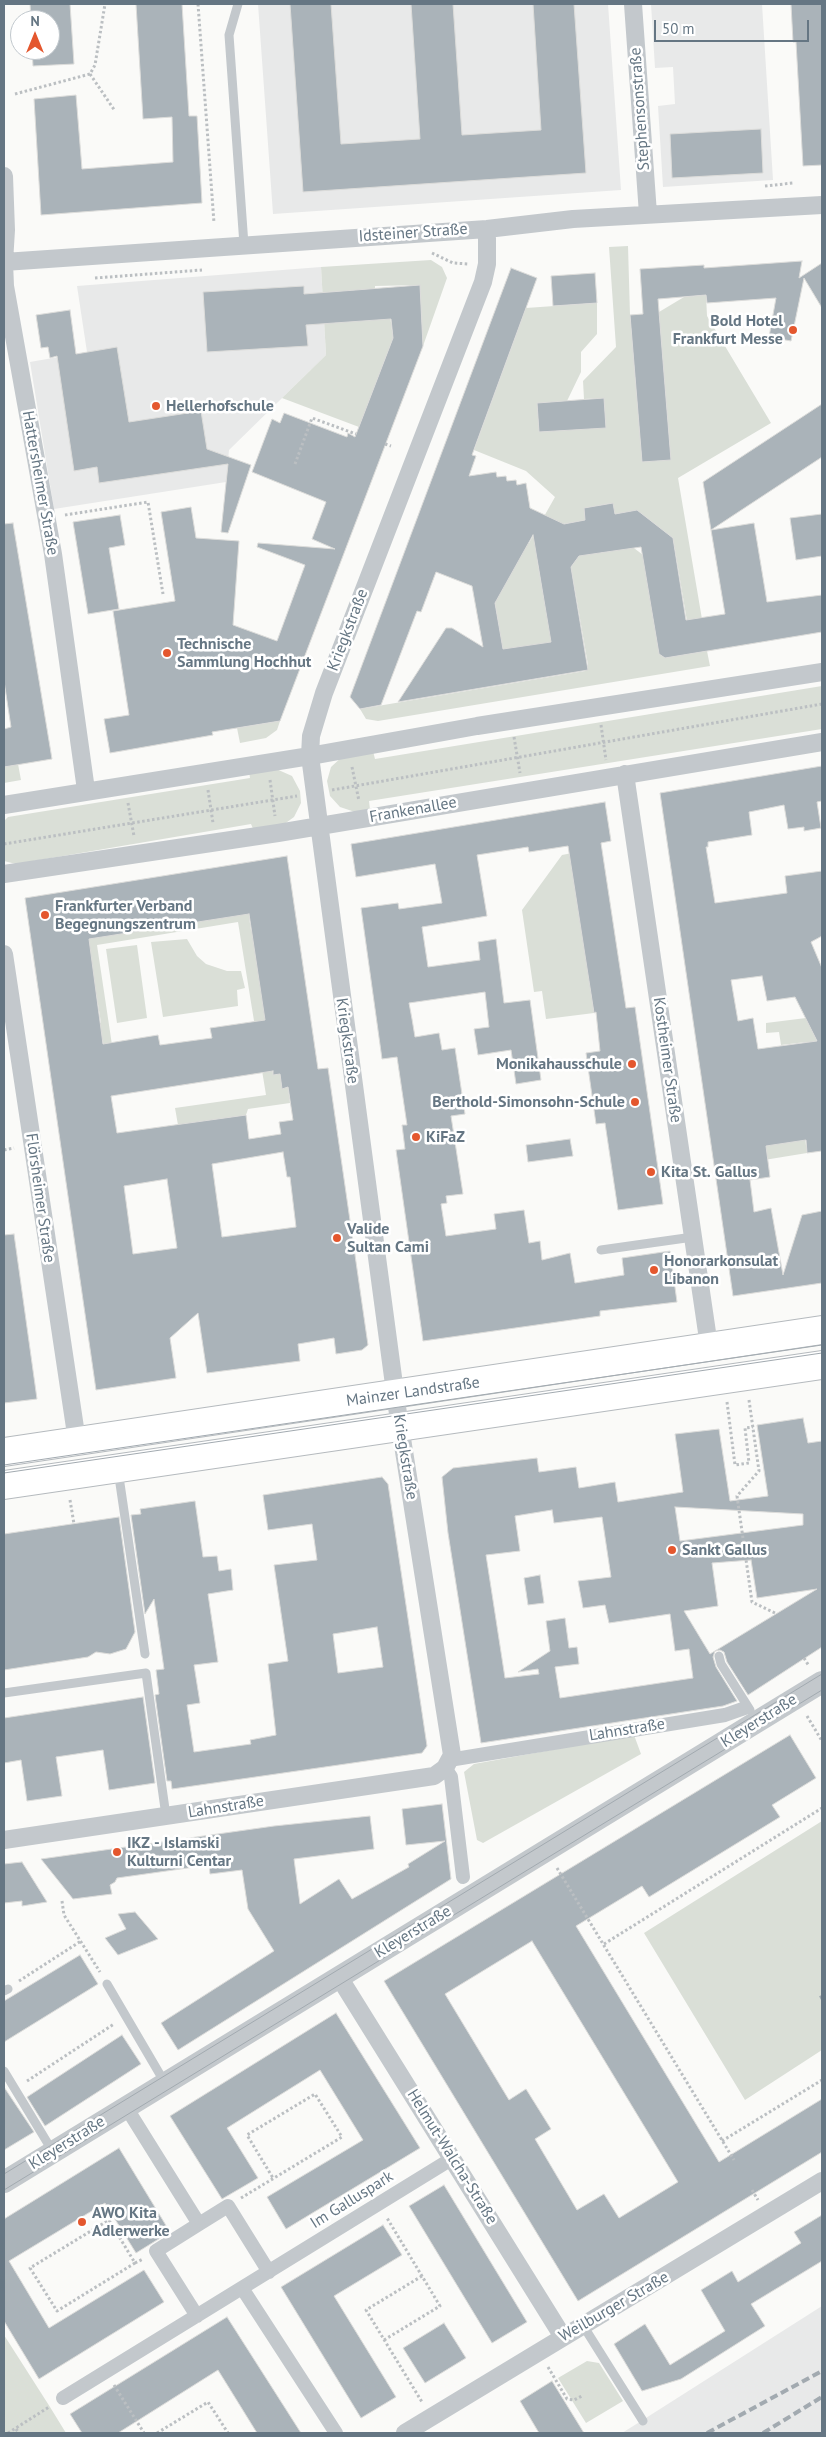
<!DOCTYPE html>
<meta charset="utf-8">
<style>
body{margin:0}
#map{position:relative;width:826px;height:2437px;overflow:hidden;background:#fafaf8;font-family:"PT Sans",sans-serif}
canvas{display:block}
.frame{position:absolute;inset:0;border:5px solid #657683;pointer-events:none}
.north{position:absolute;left:10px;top:10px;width:50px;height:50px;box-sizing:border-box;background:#fff;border:1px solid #c1c8cd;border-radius:50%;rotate:0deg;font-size:14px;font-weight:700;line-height:20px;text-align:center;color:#657683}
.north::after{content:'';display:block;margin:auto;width:18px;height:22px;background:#e4572e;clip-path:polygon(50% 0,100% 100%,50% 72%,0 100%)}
.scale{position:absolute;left:654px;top:20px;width:155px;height:22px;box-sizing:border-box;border:2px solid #657683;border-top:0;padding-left:6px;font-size:15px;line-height:18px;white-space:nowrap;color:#657683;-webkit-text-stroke:4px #fff;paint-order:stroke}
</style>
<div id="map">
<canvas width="826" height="2437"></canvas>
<div class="frame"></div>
<div class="north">N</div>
<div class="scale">50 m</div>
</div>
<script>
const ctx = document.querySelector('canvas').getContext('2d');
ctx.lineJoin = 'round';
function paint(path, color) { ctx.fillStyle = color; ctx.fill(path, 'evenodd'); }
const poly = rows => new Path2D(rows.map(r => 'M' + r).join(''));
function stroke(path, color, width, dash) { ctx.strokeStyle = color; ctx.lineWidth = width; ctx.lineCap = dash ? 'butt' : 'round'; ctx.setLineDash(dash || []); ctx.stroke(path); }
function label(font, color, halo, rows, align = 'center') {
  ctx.font = font + ' "PT Sans",sans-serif'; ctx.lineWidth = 5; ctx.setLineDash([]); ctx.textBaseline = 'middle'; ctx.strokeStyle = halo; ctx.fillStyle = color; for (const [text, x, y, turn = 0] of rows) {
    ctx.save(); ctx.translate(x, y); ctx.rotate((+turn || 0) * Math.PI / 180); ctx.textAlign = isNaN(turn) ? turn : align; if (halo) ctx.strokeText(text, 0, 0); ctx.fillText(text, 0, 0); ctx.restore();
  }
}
paint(poly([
 [258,4,608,4,621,190,273,214],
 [651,4,762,4,773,180,663,187,658,106,675,104,673,67,655,68],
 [321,267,326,355,229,450,226,482,54,509,30,362,87,352,77,286],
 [822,2306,822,2433,622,2433,638,2423]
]), '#e8e9e9');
paint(poly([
 [628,246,630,315,642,462,671,459,659,312,684,297,706,295,707,316,771,423,678,478,703,625,688,627,673,538,637,510,615,514,612,503,584,508,585,520,563,524,537,560,552,644,503,650,495,602,513,538,529,543,555,497,526,471,474,450,526,308,597,303,597,334,581,352,581,372,567,401,537,403,539,432,606,427,604,398,584,399,583,381,616,347,609,247],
 [431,260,442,267,447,278,423,346,420,285,375,286,375,289,329,292,331,323,390,315,393,338,359,427,282,398,326,355,321,267],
 [630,545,643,555,659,654,665,658,707,651,710,666,378,721,366,719,360,709,585,671,588,665,571,567,581,553,600,550,601,553,611,551],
 [822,686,822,729,369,801,370,810,355,812,340,807,330,796,327,781,331,767,343,756,373,751,375,759],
 [280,721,277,730,266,738,240,743,237,728],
 [18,764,21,780,4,783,4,767],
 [274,768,292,776,300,791,301,803,294,817,283,825,254,831,251,824,16,864,4,861,4,821,8,817,250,778,249,771],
 [572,853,594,1013,546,1019,542,991,534,992,522,910,562,855],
 [254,905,249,917,251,930,257,929,273,1074,280,1074,282,1088,288,1087,290,1103,248,1109,246,1115,178,1125,175,1108,266,1095,238,922,97,945,118,1085,113,1096,105,1098,103,1041,97,1041,94,1024,101,1023,97,998,82,945,91,933,153,929,182,924],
 [187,939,197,956,206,964,227,971,241,971,245,988,237,990,238,1006,163,1017,151,942],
 [137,945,147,1018,117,1023,106,949],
 [806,1018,822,1052,822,1070,820,1070,822,1083,743,1093,808,1059,806,1042,781,1045,779,1032,766,1033,766,1023],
 [822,1092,822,1095,813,1096,805,1138,807,1153,758,1161,785,1098],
 [634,1735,641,1754,483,1843,477,1840,464,1772,474,1764],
 [822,1821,822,2050,745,2100,644,1933],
 [4,2335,50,2407,66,2433,4,2433],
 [587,2361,599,2363,623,2401,586,2423,558,2378]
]), '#dadfd7');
const building = poly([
 [30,4,70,4,74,64,33,66,32,50,50,50,50,20,31,20,30,4],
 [136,4,182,4,189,116,197,116,202,203,41,215,34,99,76,95,82,169,173,162,172,117,143,119,136,4],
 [290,4,331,4,341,144,420,139,411,4,453,4,462,135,541,130,533,4,574,4,586,173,303,192,290,4],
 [791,4,822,4,822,165,803,166,796,42,793,42,791,4],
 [761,129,763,173,672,178,670,134,761,129],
 [802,261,799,278,822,263,822,308,804,278,791,341,769,337,776,298,707,303,706,295,658,299,671,460,642,462,630,315,643,314,640,269,704,265,704,268,802,261],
 [511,268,537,278,472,455,476,456,469,476,496,472,497,477,506,476,507,481,516,480,517,485,526,483,530,508,564,524,585,520,584,508,613,503,615,514,637,510,673,538,686,620,725,614,711,530,754,523,767,602,822,595,822,632,665,658,659,654,641,547,579,556,571,567,588,670,398,702,446,628,452,628,483,647,472,586,436,572,421,612,417,611,381,705,360,709,350,697,511,268],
 [533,535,551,642,503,649,495,603,533,535],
 [595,273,597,303,553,306,551,276,595,273],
 [420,285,423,346,280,721,212,732,213,735,110,753,104,719,129,715,113,611,175,601,161,512,191,507,196,538,239,541,233,625,277,641,305,565,257,547,258,543,335,549,312,539,326,502,252,472,272,419,280,423,284,413,347,437,348,433,355,437,393,338,391,319,306,325,308,346,207,352,203,292,304,286,304,294,420,285],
 [70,310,76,354,117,347,129,422,201,411,207,449,251,465,228,533,221,532,228,464,99,483,97,467,74,471,57,356,50,358,48,347,41,348,36,315,70,310],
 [604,398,606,428,539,432,537,403,604,398],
 [822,404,822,457,711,530,703,482,822,404],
 [822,514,822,556,796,560,790,518,822,514],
 [120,515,125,545,109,548,119,609,88,614,73,522,120,515],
 [13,523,52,759,4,767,4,729,11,727,4,681,4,524,13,523],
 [822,766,822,801,817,802,821,828,804,831,804,827,788,829,784,805,749,812,752,835,708,842,708,847,706,847,715,903,787,893,785,876,822,871,822,936,811,942,822,968,822,1151,807,1153,806,1140,766,1146,770,1177,750,1180,754,1212,771,1208,783,1275,802,1215,822,1211,822,1283,733,1296,660,793,822,766],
 [762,976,767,1001,795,997,817,1041,758,1049,753,1018,738,1021,731,980,762,976],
 [605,802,611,841,601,843,626,1008,635,1007,663,1204,618,1210,605,1123,596,1124,586,1053,600,1051,596,1012,594,1013,568,846,529,852,528,847,477,855,487,916,422,927,428,967,480,960,478,942,496,939,504,1003,530,1000,541,1080,516,1084,511,1050,478,1055,474,1029,489,1027,485,992,409,1003,412,1019,415,1037,439,1033,442,1050,455,1048,465,1114,451,1116,463,1194,446,1196,447,1203,441,1204,446,1236,496,1229,494,1214,524,1210,529,1243,540,1241,542,1260,570,1253,575,1283,624,1275,622,1258,670,1251,677,1302,600,1311,600,1316,423,1341,396,1150,405,1149,402,1125,407,1125,397,1057,382,1059,361,908,398,903,399,909,442,903,435,864,356,877,351,844,605,802],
 [287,856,318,1069,328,1068,368,1345,362,1350,336,1354,334,1338,298,1344,300,1361,207,1373,198,1313,170,1338,176,1378,96,1390,25,898,287,856],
 [249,914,265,1020,210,1028,212,1038,160,1045,158,1035,103,1044,89,939,249,914],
 [273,1071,273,1075,280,1074,282,1089,288,1087,293,1120,279,1122,281,1134,249,1139,246,1115,117,1133,111,1096,273,1071],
 [283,1152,287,1177,290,1177,296,1227,222,1237,212,1164,283,1152],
 [167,1179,177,1248,133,1254,124,1186,167,1179],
 [570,1139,573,1156,528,1162,526,1145,570,1139],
 [14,1234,37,1399,4,1403,4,1235,14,1234],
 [803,1418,808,1443,822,1441,822,1647,748,1695,727,1662,724,1652,720,1650,715,1651,713,1657,716,1667,737,1701,723,1706,481,1743,448,1533,442,1477,453,1468,537,1458,539,1472,576,1467,579,1488,615,1482,618,1502,683,1492,675,1434,719,1429,730,1501,768,1496,757,1425,803,1418],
 [675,1507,803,1514,803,1525,680,1541,675,1507],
 [552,1510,554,1523,602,1517,611,1577,578,1581,583,1608,605,1605,609,1623,670,1614,675,1651,689,1649,693,1678,560,1698,555,1667,579,1664,577,1647,569,1648,565,1618,546,1621,550,1651,518,1672,538,1669,539,1674,505,1678,486,1555,520,1551,515,1516,552,1510],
 [751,1560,757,1598,817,1589,710,1654,684,1611,718,1606,712,1563,751,1560],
 [382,1477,388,1484,427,1746,422,1753,172,1789,171,1781,167,1781,155,1695,159,1694,156,1670,164,1669,154,1599,145,1614,131,1515,141,1514,140,1509,195,1501,203,1557,217,1556,219,1571,231,1569,233,1590,208,1594,218,1662,194,1665,200,1703,187,1705,194,1752,251,1744,250,1740,276,1735,268,1664,288,1661,274,1565,317,1560,312,1524,268,1530,263,1495,382,1477],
 [377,1627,383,1667,338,1673,333,1634,377,1627],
 [119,1517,135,1632,126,1649,110,1654,96,1652,88,1657,4,1670,4,1534,119,1517],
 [540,1575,544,1603,528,1605,524,1578,540,1575],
 [143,1697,155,1783,109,1790,103,1750,56,1757,62,1796,27,1801,21,1760,4,1763,4,1718,143,1697],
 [790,1735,816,1778,772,1805,780,1817,649,1897,642,1886,576,1926,719,2162,822,2099,822,2152,578,2301,384,1981,790,1735],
 [532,1941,678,2182,619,2218,604,2194,577,2210,535,2139,551,2129,526,2089,509,2100,445,1994,532,1941],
 [442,1804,451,1879,178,2050,161,2023,274,1951,248,1909,242,1870,210,1874,209,1865,117,1878,115,1882,110,1885,112,1894,73,1899,41,1859,274,1826,370,1816,374,1849,294,1859,300,1904,339,1879,352,1899,409,1867,408,1864,445,1841,406,1845,402,1809,442,1804],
 [22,1862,47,1902,22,1906,22,1901,4,1903,4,1864,22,1862],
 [135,1912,158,1939,118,1955,105,1938,126,1929,118,1914,135,1912],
 [80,1955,98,1984,4,2042,4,2001,80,1955],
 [336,2013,420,2148,286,2229,267,2197,363,2140,320,2070,227,2128,258,2178,222,2199,170,2116,336,2013],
 [122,2035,141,2064,45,2126,27,2097,122,2035],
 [4,2087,34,2132,4,2150,4,2087],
 [119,2148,170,2232,136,2253,105,2203,9,2261,49,2328,144,2270,164,2302,39,2379,4,2321,4,2219,119,2148],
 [444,2185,527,2322,492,2343,409,2206,444,2185],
 [822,2215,822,2261,751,2304,765,2326,681,2379,642,2391,614,2344,645,2324,670,2365,725,2331,701,2290,732,2271,738,2282,801,2243,794,2232,822,2215],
 [383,2225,402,2255,334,2296,396,2397,361,2418,281,2287,383,2225],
 [227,2317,301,2433,257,2433,218,2370,118,2433,82,2433,70,2414,227,2317],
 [444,2323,466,2358,425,2383,403,2348,444,2323],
 [552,2381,584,2433,539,2433,520,2401,552,2381]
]);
paint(building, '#aab3b9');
stroke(building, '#dcdcda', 1);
const primary = poly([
 [4,1452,822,1330],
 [4,1485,822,1365]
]);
stroke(primary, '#b5babe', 30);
stroke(poly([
 [198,4,214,223],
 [90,74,115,111],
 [15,94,90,74,95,65,105,4],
 [765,186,793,183],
 [432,253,453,263,468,264],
 [95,278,202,270],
 [385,444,391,446],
 [295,464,312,418,356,434],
 [65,515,148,502,163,594],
 [601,725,606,760],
 [514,737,520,773],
 [352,767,359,801],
 [270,780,275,816],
 [208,790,213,823],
 [332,790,822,704],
 [128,803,134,836],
 [4,844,297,796],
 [4,1150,14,1148],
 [749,1400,759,1471,737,1496,752,1602,777,1614],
 [727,1402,735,1465,749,1463,745,1428,753,1427],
 [70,1500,74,1524],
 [804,1658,809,1666],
 [807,1716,822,1741],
 [557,1868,734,2160],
 [62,1901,64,1915,100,1972],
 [604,1944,822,1808],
 [19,1981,81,1941],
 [27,2081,114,2024],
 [722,2141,822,2080],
 [752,2190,758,2200],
 [241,2198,342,2137,315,2094,247,2135,273,2178],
 [135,2263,57,2311,30,2268,109,2220,135,2263,143,2259],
 [422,2276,366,2310,422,2402],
 [384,2340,440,2306,387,2218],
 [548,2367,567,2399,574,2400,582,2396],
 [114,2385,144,2433],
 [16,2429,19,2433],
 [8,2433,49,2407],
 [157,2433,208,2402,228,2433]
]), '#bbbfc2', 3, [2.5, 2.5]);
stroke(poly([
 [238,4,229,35,244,245],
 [601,1250,693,1237],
 [118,1470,145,1654],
 [719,1656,721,1664,750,1710],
 [4,1693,146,1673,166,1816],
 [107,1984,165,2083],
 [4,1991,8,1989],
 [4,2071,53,2152],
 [584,2327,643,2421]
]), '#c3c8cc', 9);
stroke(poly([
 [449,1760,725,1715,745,1708],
 [445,1768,451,1777,463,1877],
 [126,2107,199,2224,156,2251,197,2316],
 [199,2224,228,2206,269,2272],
 [242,2288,336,2433],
 [63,2398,453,2158]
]), '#c3c8cc', 14);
stroke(poly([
 [633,4,648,214],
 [4,176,6,230,4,262,5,286,53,554,86,790],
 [4,262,487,229,573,219,822,205],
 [625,774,709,1346],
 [4,805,310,756,477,726,822,672],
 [4,874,278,833,822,742],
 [4,954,77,1441],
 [4,1840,434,1776,445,1768,452,1755,397,1407,310,756,311,736,324,693,483,282,487,264,487,229],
 [339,1977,563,2337],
 [405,2433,822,2181]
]), '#c3c8cc', 18);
stroke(poly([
 [4,2182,822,1682]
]), '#c3c8cc', 22);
stroke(primary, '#fff', 28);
stroke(poly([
 [4,1465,822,1345],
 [4,1473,822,1353],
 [4,2174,822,1674],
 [4,2190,822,1690]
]), '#a2aab0', 1);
stroke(poly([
 [820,1998,822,1997],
 [707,2433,822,2371],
 [763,2433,822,2397]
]), '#a2aab0', 4, [8, 4]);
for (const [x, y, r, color] of [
 [793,330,5,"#e4572e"],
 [156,406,5,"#e4572e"],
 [167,653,5,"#e4572e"],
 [45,915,5,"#e4572e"],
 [632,1064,5,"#e4572e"],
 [635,1102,5,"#e4572e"],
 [416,1137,5,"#e4572e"],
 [651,1172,5,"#e4572e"],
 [337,1238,5,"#e4572e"],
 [654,1270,5,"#e4572e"],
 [672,1550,5,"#e4572e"],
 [117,1852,5,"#e4572e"],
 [82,2222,5,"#e4572e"]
]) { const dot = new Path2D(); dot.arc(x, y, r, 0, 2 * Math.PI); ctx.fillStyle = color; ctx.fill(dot); stroke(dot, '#fff', 2); }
label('16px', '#657683', '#fff', [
 ["Stephensonstraße",640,109,-94],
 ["Idsteiner Straße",413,233,-4],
 ["Hattersheimer Straße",40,483,80],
 ["Kriegkstraße",348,630,-69],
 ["Frankenallee",413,810,-10],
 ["Kriegkstraße",347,1041,82],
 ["Kostheimer Straße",667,1060,82],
 ["Flörsheimer Straße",40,1198,82],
 ["Mainzer Landstraße",413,1392,-8],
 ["Kriegkstraße",405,1457,81],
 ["Kleyerstraße",759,1721,-32],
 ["Lahnstraße",627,1730,-9],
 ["Lahnstraße",226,1807,-9],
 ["Kleyerstraße",413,1932,-31],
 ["Kleyerstraße",67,2143,-32],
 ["Helmut-Walcha-Straße",452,2157,58],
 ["Im Galluspark",352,2200,-32],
 ["Weilburger Straße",614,2307,-30]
]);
label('bold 16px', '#657683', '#fff', [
 ["Bold Hotel",783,321,"right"],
 ["Frankfurt Messe",783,339,"right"],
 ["Hellerhofschule",166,406],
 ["Technische",177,644],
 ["Sammlung Hochhut",177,662],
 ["Frankfurter Verband",55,906],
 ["Begegnungszentrum",55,924],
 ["Monikahausschule",622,1064,"right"],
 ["Berthold-Simonsohn-Schule",625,1102,"right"],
 ["KiFaZ",426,1137],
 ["Kita St. Gallus",661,1172],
 ["Valide",347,1229],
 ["Sultan Cami",347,1247],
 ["Honorarkonsulat",664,1261],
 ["Libanon",664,1279],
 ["Sankt Gallus",682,1550],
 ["IKZ - Islamski",127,1843],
 ["Kulturni Centar",127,1861],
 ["AWO Kita",92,2213],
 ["Adlerwerke",92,2231]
], 'left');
</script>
